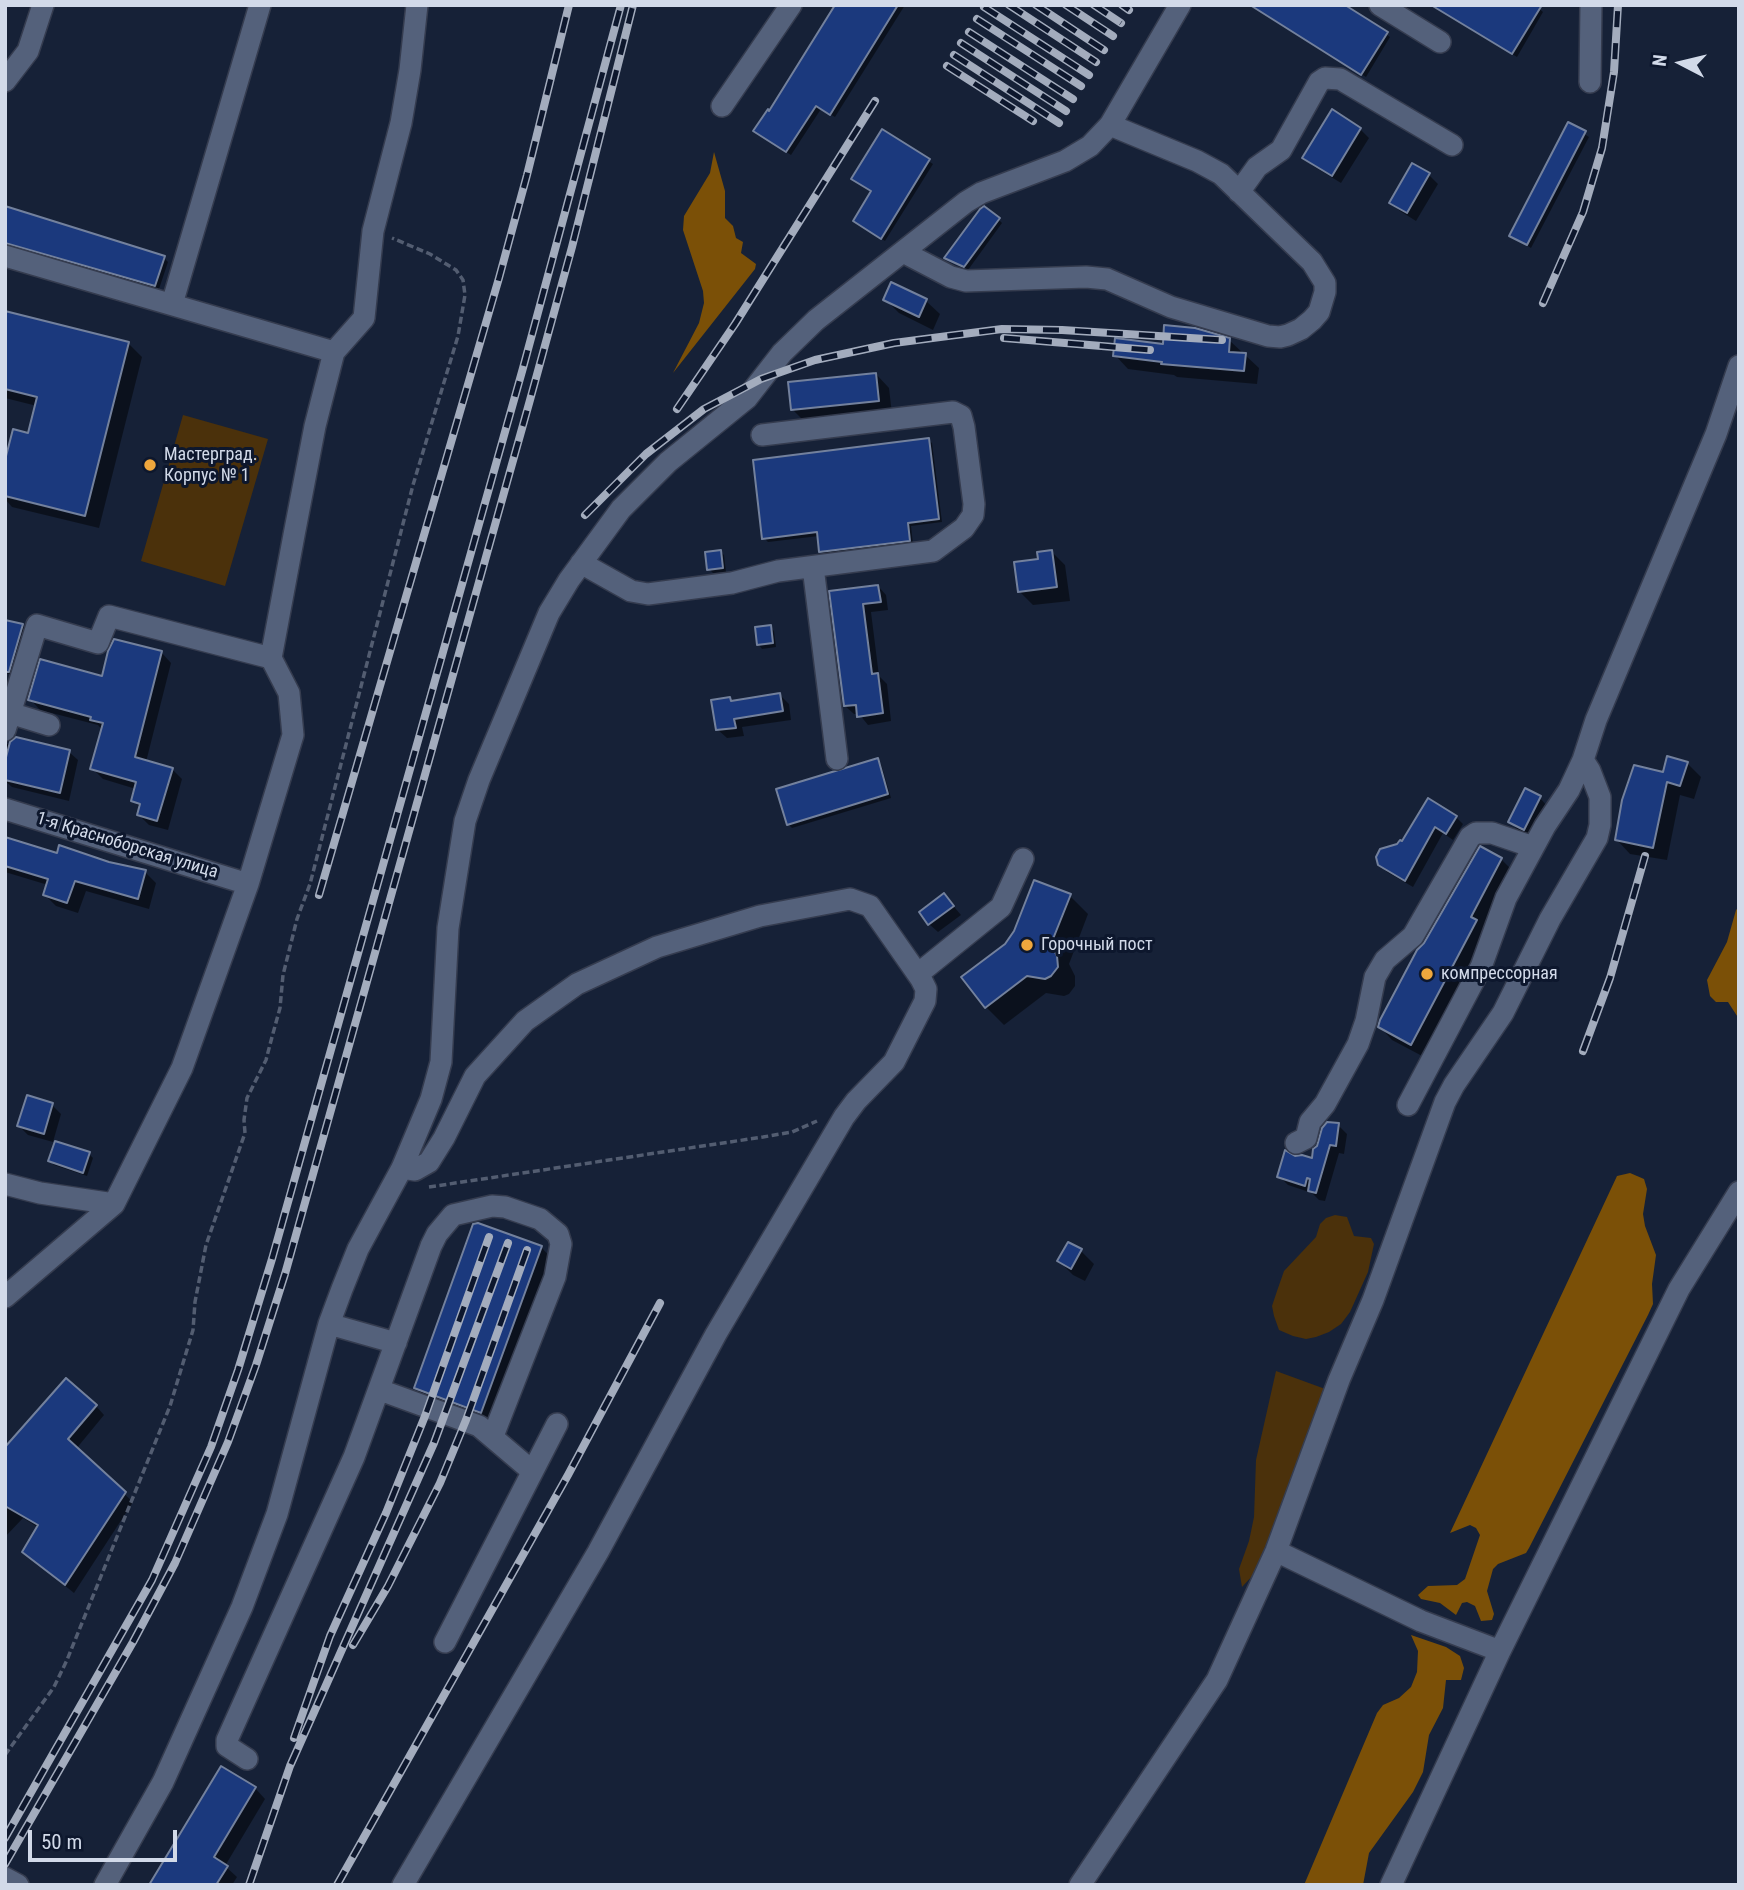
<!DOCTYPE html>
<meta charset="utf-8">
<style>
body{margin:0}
#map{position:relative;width:1744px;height:1890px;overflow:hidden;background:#162137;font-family:"Roboto Condensed",sans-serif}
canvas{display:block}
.frame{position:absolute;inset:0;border:7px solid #d2dae9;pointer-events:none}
.north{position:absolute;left:1646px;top:28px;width:70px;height:70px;-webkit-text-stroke:5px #0d172d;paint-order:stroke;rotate:277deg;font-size:19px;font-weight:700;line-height:28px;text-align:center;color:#d2dae9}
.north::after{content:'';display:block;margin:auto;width:24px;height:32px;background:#d2dae9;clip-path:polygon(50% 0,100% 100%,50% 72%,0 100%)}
.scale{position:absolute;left:28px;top:1830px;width:149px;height:32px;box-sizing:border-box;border:4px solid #d2dae9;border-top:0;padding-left:9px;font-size:21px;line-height:24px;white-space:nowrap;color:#d2dae9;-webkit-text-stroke:5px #0d172d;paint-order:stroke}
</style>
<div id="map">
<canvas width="1744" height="1890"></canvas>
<div class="frame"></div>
<div class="north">N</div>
<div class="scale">50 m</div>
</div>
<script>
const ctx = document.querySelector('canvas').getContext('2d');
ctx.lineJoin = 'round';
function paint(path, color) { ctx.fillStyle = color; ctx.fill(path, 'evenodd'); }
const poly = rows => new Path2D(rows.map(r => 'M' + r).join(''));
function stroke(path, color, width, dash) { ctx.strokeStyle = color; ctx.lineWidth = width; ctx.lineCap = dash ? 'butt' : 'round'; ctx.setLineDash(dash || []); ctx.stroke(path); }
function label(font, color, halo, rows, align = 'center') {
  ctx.font = font + ' "Roboto Condensed",sans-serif'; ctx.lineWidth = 6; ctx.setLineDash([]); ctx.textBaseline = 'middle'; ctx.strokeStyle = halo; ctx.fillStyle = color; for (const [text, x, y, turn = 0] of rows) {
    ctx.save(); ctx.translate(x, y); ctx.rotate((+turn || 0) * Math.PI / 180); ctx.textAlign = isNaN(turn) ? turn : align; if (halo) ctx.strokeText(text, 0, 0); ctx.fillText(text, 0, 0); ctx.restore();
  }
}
paint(poly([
 [183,415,268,439,225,586,141,561],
 [1335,1215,1347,1217,1354,1236,1371,1238,1374,1244,1368,1272,1350,1312,1341,1324,1329,1332,1316,1337,1306,1339,1293,1336,1279,1330,1274,1316,1272,1306,1277,1291,1284,1271,1316,1237,1320,1224,1326,1218],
 [1276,1371,1328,1390,1270,1541,1254,1574,1242,1587,1239,1569,1249,1541,1254,1517,1256,1460]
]), '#4b310b');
paint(poly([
 [714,152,725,191,725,218,733,226,736,238,743,242,741,253,756,264,755,269,673,373,699,323,704,303,703,291,683,230,684,216,710,173],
 [1739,907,1739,1019,1728,1002,1716,1002,1710,996,1707,980,1727,942,1736,910],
 [1630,1173,1644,1179,1647,1189,1643,1214,1645,1226,1656,1255,1652,1284,1653,1304,1648,1315,1529,1548,1526,1553,1498,1564,1493,1569,1487,1591,1494,1614,1492,1620,1481,1621,1475,1606,1467,1602,1462,1603,1456,1615,1440,1603,1421,1599,1418,1595,1428,1586,1457,1585,1465,1579,1480,1535,1476,1528,1470,1525,1450,1533,1617,1176],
 [1411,1635,1446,1647,1460,1656,1464,1668,1461,1680,1446,1680,1443,1708,1429,1735,1423,1772,1413,1792,1369,1853,1363,1885,1304,1885,1377,1713,1383,1705,1399,1698,1411,1687,1417,1672,1418,1651]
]), '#7b5007');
paint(poly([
 [837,5,905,5,835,117,821,109,791,155,760,135,770,113],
 [1250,5,1342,5,1390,37,1366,77],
 [1431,5,1535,5,1543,12,1517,57],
 [1569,124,1589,137,1531,248,1511,235],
 [1360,129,1369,138,1341,183,1313,166,1304,158],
 [882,131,933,164,885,241,859,225,873,192,857,182],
 [1429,175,1438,184,1416,221,1400,211,1391,203],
 [5,208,164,258,168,262,159,289,14,247,5,248],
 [998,219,1002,223,968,270,946,258],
 [892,284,926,301,940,314,933,330,899,313,885,299],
 [5,313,129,344,142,357,99,528,12,507,5,499,5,467,29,435,37,406,5,398],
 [1229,340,1259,368,1257,384,1177,377,1174,375,1128,369,1115,355,1165,346],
 [876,374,889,388,892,414,806,423,792,409],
 [928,440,932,443,942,522,911,526,913,544,825,556,821,552,819,536,768,542,764,538],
 [721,552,724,555,726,572,713,573,709,569],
 [1052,552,1065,565,1070,601,1033,605,1020,592,1039,560],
 [878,586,886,595,888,610,871,612,879,676,887,684,891,721,868,725,859,714,854,714,845,706,831,592],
 [5,621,22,625,36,639,24,678,5,673],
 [770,627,774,631,776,647,762,649,759,645],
 [161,652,171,663,146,762,172,769,182,779,168,830,149,825,139,815,141,808,133,801,136,789,103,779,92,768,103,731,98,725,40,710,30,699,103,679],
 [780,695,789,704,791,720,742,727,744,736,727,738,718,730,730,699,733,702],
 [16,739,69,752,78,760,69,801,12,787,5,781,5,744,9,744],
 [877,760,881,764,891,798,792,828,788,824],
 [1687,763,1701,777,1694,799,1680,795,1667,860,1630,854,1617,840,1664,774],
 [1540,798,1548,807,1533,837,1519,831,1510,822],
 [1428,801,1456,817,1463,824,1453,840,1443,833,1413,887,1387,872,1380,865,1399,845,1403,844],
 [5,839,58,855,145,872,156,883,149,909,86,891,78,913,56,906,45,895,48,885,5,872],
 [1501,859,1514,872,1488,934,1424,1057,1392,1040,1380,1027],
 [944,895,961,915,938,932,929,924],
 [1070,896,1088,914,1069,964,1075,976,1075,986,1069,994,1064,996,1046,993,1004,1025,986,1007],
 [52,1105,61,1114,53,1142,28,1135,19,1126],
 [1338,1125,1347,1134,1344,1154,1339,1153,1325,1201,1319,1200,1312,1193,1288,1185,1279,1176,1294,1158,1313,1160],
 [56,1143,89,1154,93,1158,87,1176,54,1165,50,1161],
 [541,1247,554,1261,495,1425,430,1402,416,1388],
 [1081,1251,1094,1264,1085,1281,1073,1275,1059,1261],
 [96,1406,104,1415,76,1449,133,1502,74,1593,33,1560,39,1528,23,1518,5,1537,5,1450],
 [255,1788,265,1799,225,1866,237,1877,232,1885,152,1885]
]), '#0007');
const building = poly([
 [835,5,898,5,830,115,816,106,786,152,753,131,768,109,769,111,835,5],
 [1250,5,1345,5,1388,32,1361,75,1250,5],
 [1431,5,1542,5,1512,54,1431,5],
 [1332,109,1361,128,1332,176,1302,158,1332,109],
 [1568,122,1586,131,1527,245,1509,236,1568,122],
 [882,129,930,159,881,239,853,221,871,191,851,179,882,129],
 [1412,163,1430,173,1407,213,1389,203,1412,163],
 [5,206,165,256,155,286,5,243,5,206],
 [984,206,1000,218,964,267,944,258,980,209,984,206],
 [891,282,927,299,919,317,883,300,891,282],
 [5,311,129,342,85,516,5,496,5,460,13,429,28,433,37,397,5,389,5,311],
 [1164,325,1195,328,1230,338,1229,352,1246,353,1244,371,1161,364,1162,362,1113,356,1115,338,1163,344,1164,325],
 [876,373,879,401,791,410,788,382,876,373],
 [929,438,939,519,908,523,910,541,819,552,817,532,762,539,753,460,929,438],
 [721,550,723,568,707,570,705,552,721,550],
 [1052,550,1057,587,1018,592,1014,562,1038,559,1037,552,1052,550],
 [878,585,881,602,863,604,872,674,878,673,883,713,857,717,856,705,844,706,829,591,878,585],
 [5,620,23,624,9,672,5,672,5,620],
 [771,625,773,643,757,645,755,627,771,625],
 [114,639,162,651,135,757,173,768,157,821,137,815,140,804,131,801,136,782,90,769,103,723,90,720,91,717,28,700,40,659,102,676,108,651,114,639],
 [780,693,783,711,734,719,736,728,716,730,711,700,730,697,731,701,780,693],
 [16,737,70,750,60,793,5,780,5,761,10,742,16,737],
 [1667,756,1688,762,1680,786,1667,782,1653,848,1615,840,1622,800,1634,765,1663,772,1667,756],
 [878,758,888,794,787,825,776,789,878,758],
 [1525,788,1541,796,1524,830,1508,822,1525,788],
 [1428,798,1457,816,1446,834,1435,827,1405,881,1378,865,1376,857,1380,849,1397,844,1400,840,1402,841,1428,798],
 [5,837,57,853,59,845,109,862,146,870,138,899,75,881,67,903,43,895,48,879,5,866,5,837],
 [1480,846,1502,858,1471,917,1477,920,1411,1045,1378,1027,1380,1020,1417,950,1424,943,1480,846],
 [1034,880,1071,894,1051,944,1057,956,1058,967,1051,976,1045,979,1027,976,985,1008,961,977,1005,944,1014,931,1034,880],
 [944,893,954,906,928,925,919,912,944,893],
 [27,1095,53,1103,44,1134,17,1126,27,1095],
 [1327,1122,1339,1123,1336,1146,1330,1145,1316,1193,1308,1191,1310,1179,1307,1178,1305,1186,1277,1177,1285,1150,1295,1156,1302,1155,1312,1158,1313,1149,1317,1146,1322,1128,1327,1122],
 [55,1141,90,1152,83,1173,48,1161,55,1141],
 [478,1223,542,1246,481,1413,414,1388,473,1224,478,1223],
 [1068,1242,1082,1249,1071,1269,1057,1261,1068,1242],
 [66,1378,97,1405,68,1439,126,1492,65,1585,22,1552,38,1525,5,1506,5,1447,66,1378],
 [221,1766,256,1787,214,1857,228,1866,216,1885,149,1885,221,1766]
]);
paint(building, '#1b397d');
stroke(building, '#73819d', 2);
const minor = poly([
 [1380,5,1440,42],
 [5,81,28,51,43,5],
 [1590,82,1591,5],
 [722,106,791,5],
 [1239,192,1257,167,1281,150,1319,82,1325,78,1340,79,1452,145],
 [903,252,951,277,966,281,1086,277,1107,279,1171,307,1268,336,1280,337,1288,335,1301,329,1312,320,1319,312,1325,292,1325,283,1312,262,1221,174,1197,161,1110,125],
 [5,256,334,352],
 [172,304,260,5],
 [581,563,631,591,648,594,732,583,778,571,933,551,964,528,973,515,974,504,964,427,961,416,953,412,762,435],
 [813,567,837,759],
 [10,713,49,725],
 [5,730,37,625,98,643,109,616,271,658],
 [5,809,248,884],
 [918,974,1001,907,1023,859],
 [1408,1105,1481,967,1506,898,1545,826,1569,790,1583,760],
 [1296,1143,1306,1138,1310,1122,1325,1104,1358,1044,1366,1021,1375,977,1385,960,1413,936,1470,837,1476,833,1492,833,1533,847],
 [402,1168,415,1170,429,1162,444,1138,475,1076,525,1021,577,984,657,947,760,916,850,899,870,906,921,979,926,989,925,1001,894,1062,856,1101,844,1117,716,1334,598,1552,403,1885],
 [5,1184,40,1193,114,1204],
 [5,1297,114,1204,182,1068,248,884,293,735,289,693,271,658,294,535,315,426,334,352,364,318,373,231,401,123,410,70,417,5],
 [329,1324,396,1343],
 [380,1390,479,1426,532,1471],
 [1276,1551,1421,1621,1500,1651],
 [445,1642,557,1424],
 [247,1759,227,1746,227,1740,354,1457,431,1246,437,1234,453,1215,492,1206,505,1207,540,1219,558,1234,561,1244,555,1277,493,1436],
 [5,1878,18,1885],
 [105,1885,163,1782,242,1607,277,1514,329,1324,342,1289,358,1249,402,1168,431,1099,441,1062,448,928,465,821,479,780,549,613,569,580,621,509,668,462,747,398,782,353,816,320,966,202,981,193,1065,161,1090,146,1110,125,1180,5],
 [1080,1885,1217,1680,1276,1551,1339,1380,1373,1300,1445,1102,1454,1085,1503,1013,1550,919,1597,838,1600,825,1600,797,1590,771,1583,760,1596,720,1716,434,1739,366],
 [1391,1885,1500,1651,1679,1289,1739,1192]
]);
stroke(minor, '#353c4f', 24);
stroke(poly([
 [429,1187,763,1137,792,1132,817,1121],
 [5,1755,54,1687,67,1660,170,1406,193,1330,195,1302,206,1245,245,1133,244,1120,247,1098,266,1060,272,1037,280,1008,283,975,297,919,310,884,413,485,458,336,465,295,463,280,456,270,430,254,392,238]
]), '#535d71', 3.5, [7, 3.5]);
stroke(minor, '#54617b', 21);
const rail = poly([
 [1009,5,1096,62],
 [1036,5,1104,50],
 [1066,5,1113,36],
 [1094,5,1121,23],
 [1122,5,1129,10],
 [984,7,1089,75],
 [977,19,1081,86],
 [969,32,1073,99],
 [961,43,1066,111],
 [954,55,1059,123],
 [947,66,1033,121],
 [1543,303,1583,212,1602,148,1614,72,1618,5],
 [1004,338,1150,350],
 [677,409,735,324,875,101],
 [585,515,646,454,704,409,761,379,815,360,894,343,1002,329,1062,330,1222,340],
 [319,895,499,278,527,175,569,5],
 [1583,1051,1610,978,1645,856],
 [353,1645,388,1586,440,1483,466,1420,527,1250],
 [294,1738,330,1636,386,1513,425,1416,489,1237],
 [5,1838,152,1580,211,1447,238,1370,272,1259,523,368,621,5],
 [5,1864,133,1642,175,1563,228,1442,256,1365,285,1274,530,400,572,247,633,5],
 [249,1885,290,1766,434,1443,508,1243],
 [337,1885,568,1475,660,1303]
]);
stroke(rail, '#a3acbd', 8);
stroke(rail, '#0d172d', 5, [16]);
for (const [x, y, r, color] of [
 [150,465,7,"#efa73d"],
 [1027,945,7,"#efa73d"],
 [1427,974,7,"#efa73d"]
]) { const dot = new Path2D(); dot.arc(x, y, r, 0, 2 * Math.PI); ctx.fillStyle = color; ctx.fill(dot); stroke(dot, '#0d172d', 2.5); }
label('18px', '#d2dae9', '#0d172d', [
 ["Мастерград.",164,455],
 ["Корпус № 1",164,476],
 ["Горочный пост",1041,945],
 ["компрессорная",1441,974]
], 'left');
label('18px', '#d2dae9', '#0d172d', [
 ["1-я Красноборская улица",127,846,17]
]);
</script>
